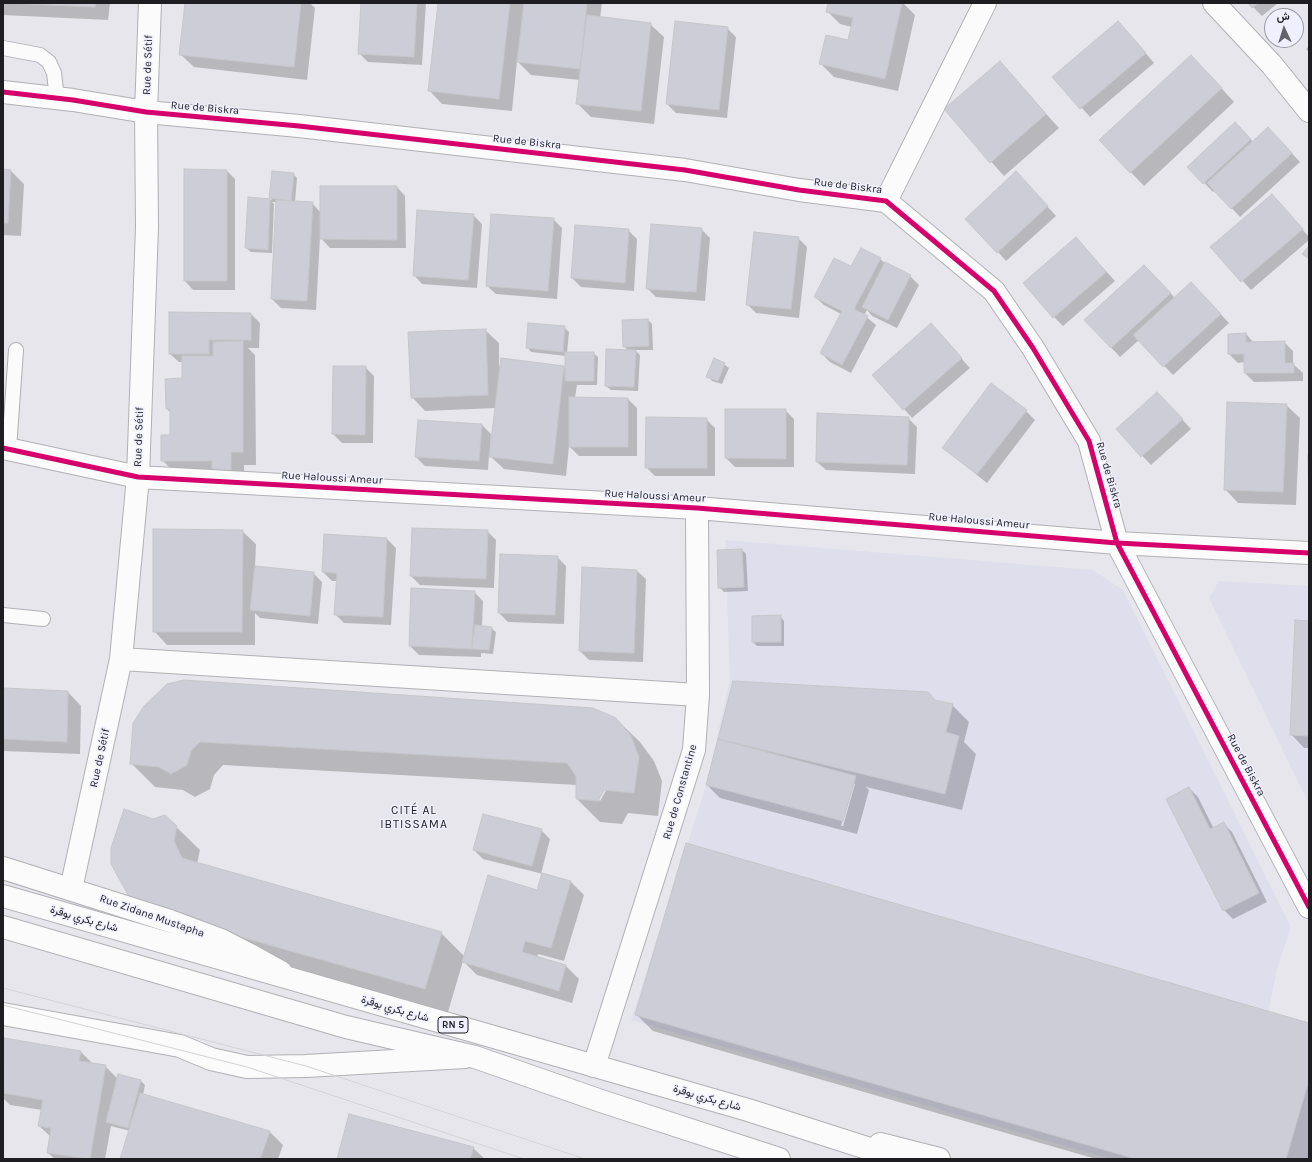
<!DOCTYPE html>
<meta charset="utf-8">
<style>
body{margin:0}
#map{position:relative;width:1312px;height:1162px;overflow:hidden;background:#e6e6ec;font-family:Karla,Vazirmatn,sans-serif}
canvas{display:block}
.frame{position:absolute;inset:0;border:4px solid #1d1d22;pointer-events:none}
.north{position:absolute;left:1264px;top:8px;width:40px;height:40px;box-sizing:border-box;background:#efeffe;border:1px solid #9b9ba6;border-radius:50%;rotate:356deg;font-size:11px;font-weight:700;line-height:16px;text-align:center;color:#1d1d22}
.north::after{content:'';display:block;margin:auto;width:14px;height:18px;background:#636369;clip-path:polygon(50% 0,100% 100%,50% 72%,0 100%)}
</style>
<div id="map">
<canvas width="1312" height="1162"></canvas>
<div class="frame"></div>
<div class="north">ش</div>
</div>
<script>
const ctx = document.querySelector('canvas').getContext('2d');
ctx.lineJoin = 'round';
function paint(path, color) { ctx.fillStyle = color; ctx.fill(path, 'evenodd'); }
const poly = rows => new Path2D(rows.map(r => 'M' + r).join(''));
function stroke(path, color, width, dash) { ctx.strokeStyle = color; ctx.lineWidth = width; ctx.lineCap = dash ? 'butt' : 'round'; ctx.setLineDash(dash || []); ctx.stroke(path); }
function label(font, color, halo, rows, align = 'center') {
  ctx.font = font + ' Karla,Vazirmatn,sans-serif'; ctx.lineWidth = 3; ctx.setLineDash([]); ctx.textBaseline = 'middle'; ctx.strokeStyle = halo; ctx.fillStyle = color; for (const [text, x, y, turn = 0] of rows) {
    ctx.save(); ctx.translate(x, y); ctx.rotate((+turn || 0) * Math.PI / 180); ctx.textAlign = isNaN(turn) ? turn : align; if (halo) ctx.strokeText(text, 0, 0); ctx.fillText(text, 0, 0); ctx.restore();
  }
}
paint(poly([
 [725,540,1093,570,1123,590,1291,927,1277,969,1268,1013,1309,1023,1309,1159,1110,1159,631,1020,706,786,730,680],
 [1219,581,1309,586,1309,804,1209,598]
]), '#dedeed');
paint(poly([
 [3,3,110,3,108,20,3,15],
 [186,3,310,3,315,8,307,80,194,67,180,54],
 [362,3,426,3,422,65,368,62,359,53],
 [439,3,602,3,600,18,650,24,664,37,654,124,591,117,577,103,580,80,531,75,517,61,512,111,442,104,429,90],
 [829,3,903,3,915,15,898,91,834,77,821,64,849,42,852,27,840,24,827,11],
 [1249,3,1278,3,1262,16],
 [727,28,736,37,727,118,676,113,667,104],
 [1127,31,1154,63,1090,117,1054,77],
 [1309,46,1309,52,1306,49],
 [1000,63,1059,128,1004,176,945,110],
 [1204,69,1234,102,1144,186,1100,140],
 [1244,132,1253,142,1277,137,1300,162,1240,217,1215,190,1213,192,1189,167],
 [3,170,11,171,24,184,21,236,3,235],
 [227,171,235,179,235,290,193,290,185,281],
 [293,174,297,178,295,202,312,203,321,213,397,187,405,196,406,248,330,248,320,237,316,310,281,308,272,299,277,202,272,202,274,204,272,253,251,252,246,248,249,198,272,200,270,198],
 [1025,182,1056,216,1006,261,998,252],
 [1280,204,1309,237,1309,240,1251,290,1212,247],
 [473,215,482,224,477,288,422,284,414,275],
 [553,219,562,228,557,299,496,294,487,286],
 [701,229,710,238,705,301,656,297,647,288],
 [628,230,637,239,634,291,581,287,572,278],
 [798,238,807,247,799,318,756,313,747,304],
 [1076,238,1115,281,1063,326,1054,317],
 [880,259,886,264,910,276,919,285,897,328,872,316,867,310,864,315,876,325,851,373,830,362,821,353,841,314,824,305,815,297,851,268],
 [1153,275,1175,298,1200,292,1229,323,1173,375,1139,340,1120,357,1085,320],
 [251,314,260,323,259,348,248,348,255,355,256,465,244,465,244,484,176,474,162,460,171,436,171,413,167,409,183,379,183,362,179,362,170,354],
 [648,320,652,324,653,350,635,350,640,355,638,391,611,390,606,386,628,351,624,346],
 [564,327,569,332,567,353,593,353,598,357,597,385,577,385,575,398,628,399,637,408,637,456,579,456,569,446,566,476,504,469,489,455,488,470,425,466,416,457,482,425,491,434,490,447,491,447,496,408,425,411,412,397,485,330,499,343,499,367,502,360,564,367,566,368,566,356,531,352,527,347],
 [939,334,970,368,912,418,904,409],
 [1246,334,1254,343,1284,342,1293,351,1293,364,1303,373,1303,381,1254,382,1245,373,1245,362,1238,363,1229,354],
 [724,364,729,368,722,384,712,381,708,376],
 [365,367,374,376,373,443,342,443,333,434],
 [1166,402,1191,429,1151,465,1117,429],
 [1286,405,1300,418,1296,505,1238,503,1225,489],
 [785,410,794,419,794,467,735,467,726,458],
 [1026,411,1035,420,987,483,943,448],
 [908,418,917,427,915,474,826,470,817,462],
 [706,419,715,428,715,476,655,476,646,467],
 [242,531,256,544,255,568,313,573,322,582,318,624,260,618,255,613,255,645,167,645,154,631],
 [487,531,496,540,494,588,420,585,411,576],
 [387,539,396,548,391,625,344,623,335,614,337,581,332,581,323,572],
 [742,550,746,554,748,591,724,592,719,587],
 [557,557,566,566,564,624,508,622,499,613],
 [583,568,637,571,646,579,643,662,589,660,580,651],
 [474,592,483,601,482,627,491,628,496,632,493,654,481,653,481,657,419,655,410,646],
 [780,616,784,621,784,646,757,646,753,642],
 [1309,622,1309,748,1304,748,1291,734],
 [3,689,68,692,81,706,80,754,3,751],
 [936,702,952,705,969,722,964,742,976,754,962,810,866,787,869,790,857,834,720,798,707,785,719,739],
 [852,784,855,784,843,826,841,826],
 [616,719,640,742,654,761,662,781,658,816,628,813,622,824,600,822,577,799,577,785,223,765,214,775,210,789,195,797,183,790,155,787,131,763,134,724],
 [606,786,608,787,600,801,598,799],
 [1189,788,1198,797,1214,829,1224,824,1232,832,1267,902,1233,919,1224,910],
 [165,816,200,850,197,864,441,933,465,957,538,891,543,874,483,859,474,850,541,830,550,839,541,874,571,882,584,895,564,961,538,954,537,958,566,966,579,979,572,1003,477,975,463,961,448,1012,174,934,153,820],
 [636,1014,1309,1024,1309,1155,1308,1159,1096,1159,653,1031],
 [5,1039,80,1051,93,1064,105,1066,118,1079,119,1075,141,1081,145,1085,143,1095,270,1132,283,1145,278,1159,122,1159,130,1131,111,1126,105,1159,55,1159,48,1153,51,1137,39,1126,42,1110,10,1105,3,1098,3,1051],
 [473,1148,485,1159,338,1159]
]), '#0003');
const building = poly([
 [8,3,96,3,95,7,8,3],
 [185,3,301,3,294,67,179,55,185,3],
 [361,3,417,3,414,57,358,54,361,3],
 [438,3,510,3,499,99,428,91,438,3],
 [524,3,587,3,580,69,517,62,524,3],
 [828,3,902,3,885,79,819,64,826,35,848,40,853,18,826,12,828,3],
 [1248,3,1258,3,1252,8,1248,3],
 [587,15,651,23,641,111,576,104,587,15],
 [675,21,728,27,719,110,666,104,675,21],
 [1118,21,1146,53,1080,109,1052,77,1118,21],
 [1191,55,1222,88,1130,173,1099,140,1191,55],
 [1000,61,1046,114,990,163,944,109,1000,61],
 [1235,122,1251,139,1203,184,1187,167,1235,122],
 [1268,127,1292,153,1231,209,1207,183,1268,127],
 [3,169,11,170,8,223,3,223,3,169],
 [184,169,227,170,227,281,184,281,184,169],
 [272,171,294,173,291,201,269,198,272,171],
 [1016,171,1048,206,997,253,965,219,1016,171],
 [320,186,397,186,397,240,320,239,320,186],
 [1272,194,1303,229,1241,282,1210,247,1272,194],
 [248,197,270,199,268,250,245,248,248,197],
 [276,200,313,202,307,301,271,299,276,200],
 [417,210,474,214,468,280,413,276,417,210],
 [491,214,554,218,548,291,486,286,491,214],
 [651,224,702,228,696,292,646,289,651,224],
 [575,225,629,229,625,283,571,278,575,225],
 [754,232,799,237,791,309,746,305,754,232],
 [1076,237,1106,272,1053,318,1023,283,1076,237],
 [1309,246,1309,259,1302,254,1309,246],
 [861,248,881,258,854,309,868,316,842,365,820,353,842,311,814,297,834,258,851,266,861,248],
 [885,262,911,275,888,320,862,307,885,262],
 [1144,265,1171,293,1111,348,1084,320,1144,265],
 [1191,282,1221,314,1163,367,1133,335,1191,282],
 [169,312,251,313,251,340,209,340,209,354,169,354,169,312],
 [648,319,649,346,623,347,622,320,648,319],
 [528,323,565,326,563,352,526,348,528,323],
 [931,323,962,358,903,410,872,375,931,323],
 [486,329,488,395,411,398,408,332,486,329],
 [1246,333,1246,342,1285,341,1285,363,1294,363,1294,373,1244,373,1244,354,1228,354,1228,334,1246,333],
 [243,341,243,452,231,452,231,471,212,471,212,461,161,461,161,435,170,435,170,409,166,409,165,379,182,378,182,356,213,356,213,342,243,341],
 [606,349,636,350,634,387,605,386,606,349],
 [565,352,594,352,594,381,565,381,565,352],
 [501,358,564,366,553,464,489,457,501,358],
 [714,358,725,363,718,381,706,377,714,358],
 [333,366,366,366,365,435,332,434,333,366],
 [991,383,1027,410,977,474,942,448,991,383],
 [1157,392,1183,419,1141,457,1116,429,1157,392],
 [569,397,628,398,628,447,569,447,569,397],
 [1227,402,1287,404,1283,492,1224,490,1227,402],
 [725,409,786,409,786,459,725,458,725,409],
 [817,413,909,417,907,465,816,462,817,413],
 [646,417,707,418,707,468,645,468,646,417],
 [418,420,482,424,479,461,415,457,418,420],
 [1308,456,1309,456,1309,512,1308,456],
 [412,528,488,530,486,579,410,576,412,528],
 [153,529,243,530,242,632,153,632,153,529],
 [324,534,387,538,383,617,334,615,337,573,322,572,324,534],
 [742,549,744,587,718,588,717,550,742,549],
 [500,554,558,556,555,615,498,613,500,554],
 [255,566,314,572,310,616,250,610,255,566],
 [582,567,637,570,634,653,579,651,582,567],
 [411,588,475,591,472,649,409,646,411,588],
 [781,615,781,642,752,642,752,616,781,615],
 [1295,620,1309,621,1309,736,1290,735,1295,620],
 [475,625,492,627,489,650,472,649,475,625],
 [184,680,593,708,616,718,631,736,639,757,634,793,604,790,598,801,576,799,576,776,567,763,200,742,191,751,187,765,171,774,159,767,130,764,133,723,144,706,167,684,184,680],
 [733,681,928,692,935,700,953,704,946,732,959,736,945,794,718,739,733,681],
 [3,688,68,691,67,742,3,739,3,688],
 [718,739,856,776,843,821,706,785,718,739],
 [1189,787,1210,829,1224,822,1259,893,1223,911,1166,799,1189,787],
 [124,809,153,819,165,815,177,826,174,841,182,858,442,932,425,989,149,911,132,902,111,864,111,848,124,809],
 [483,814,542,829,532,866,473,850,483,814],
 [686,843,1309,1023,1309,1080,1286,1159,1136,1159,635,1015,686,843],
 [542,873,571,881,551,948,525,941,522,952,566,965,559,991,462,962,488,875,537,890,542,873],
 [4,1038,81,1051,79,1061,106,1065,90,1159,47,1153,51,1128,38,1126,43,1100,3,1093,4,1038],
 [118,1074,141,1080,128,1128,106,1122,118,1074],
 [140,1093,270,1131,260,1159,120,1159,140,1093],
 [349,1114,474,1147,470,1159,337,1159,349,1114]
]);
paint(building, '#cdcdd8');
stroke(building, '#c6c6ca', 1);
const service = poly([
 [3,48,40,55,49,62,54,73,57,98],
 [9,449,16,350],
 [3,615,43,619]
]);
const minor = poly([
 [1214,3,1272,65,1309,111],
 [3,92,73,100,146,112,299,126,685,170,799,190,886,201,994,291,1033,348,1089,441,1117,543,1309,907],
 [886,201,985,3],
 [3,448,138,477,697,508,1117,543,1309,553],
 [121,659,698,695],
 [71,889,121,659,138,477,147,227,146,112,150,3],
 [594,1066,694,750,698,695,697,508]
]);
const tertiary = poly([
 [3,868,170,921,221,940,254,957,281,972],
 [3,1014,180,1046,211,1059,247,1067,306,1066,465,1057],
 [880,1144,939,1159]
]);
const trunk = poly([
 [3,896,748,1110,901,1159],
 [3,927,346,1027,475,1057,601,1101,779,1159]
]);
stroke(service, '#b0b0b5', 16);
stroke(minor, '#b0b0b5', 24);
stroke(tertiary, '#b0b0b5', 24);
stroke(trunk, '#b0b0b5', 24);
stroke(service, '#fbfbfc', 14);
stroke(minor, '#fbfbfc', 22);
stroke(tertiary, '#fbfbfc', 22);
stroke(trunk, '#fbfbfc', 22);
stroke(poly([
 [3,988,306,1066,585,1159],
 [3,1005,247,1067,524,1159]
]), '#d3d3d6', 1);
stroke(poly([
 [3,92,73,100,146,112,299,126,685,170,799,190,886,201,994,291,1033,348,1089,441,1117,543,1309,907],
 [3,448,138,477,697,508,1117,543,1309,553]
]), '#d6006c', 5);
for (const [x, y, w] of [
 [453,1025,30]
]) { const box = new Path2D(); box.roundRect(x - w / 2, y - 8, w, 16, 3); ctx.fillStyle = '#efeffe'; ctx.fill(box); stroke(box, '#1d1d22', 1); }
label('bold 10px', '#1d1d22', null, [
 ["RN 5",453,1025]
]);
label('11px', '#1d1d22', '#efeffe', [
 ["Rue de Sétif",148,65,-88],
 ["Rue de Biskra",205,108,5],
 ["Rue de Biskra",527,142,6],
 ["Rue de Biskra",848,186,7],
 ["Rue de Sétif",139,437,-88],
 ["Rue de Biskra",1109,475,74],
 ["Rue Haloussi Ameur",332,478,3],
 ["Rue Haloussi Ameur",655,496,3],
 ["Rue Haloussi Ameur",979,521,5],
 ["Rue de Sétif",100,758,-78],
 ["Rue de Biskra",1246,765,62],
 ["Rue de Constantine",680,792,-74],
 ["Rue Zidane Mustapha",152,916,19],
 ["شارع بكري بوقرة",84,919,16],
 ["شارع بكري بوقرة",395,1009,16],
 ["شارع بكري بوقرة",707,1098,16]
]);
ctx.letterSpacing = '1px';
label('12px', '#1d1d22', '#efeffe', [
 ["CITÉ AL",414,811],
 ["IBTISSAMA",414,825]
]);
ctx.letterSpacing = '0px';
</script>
